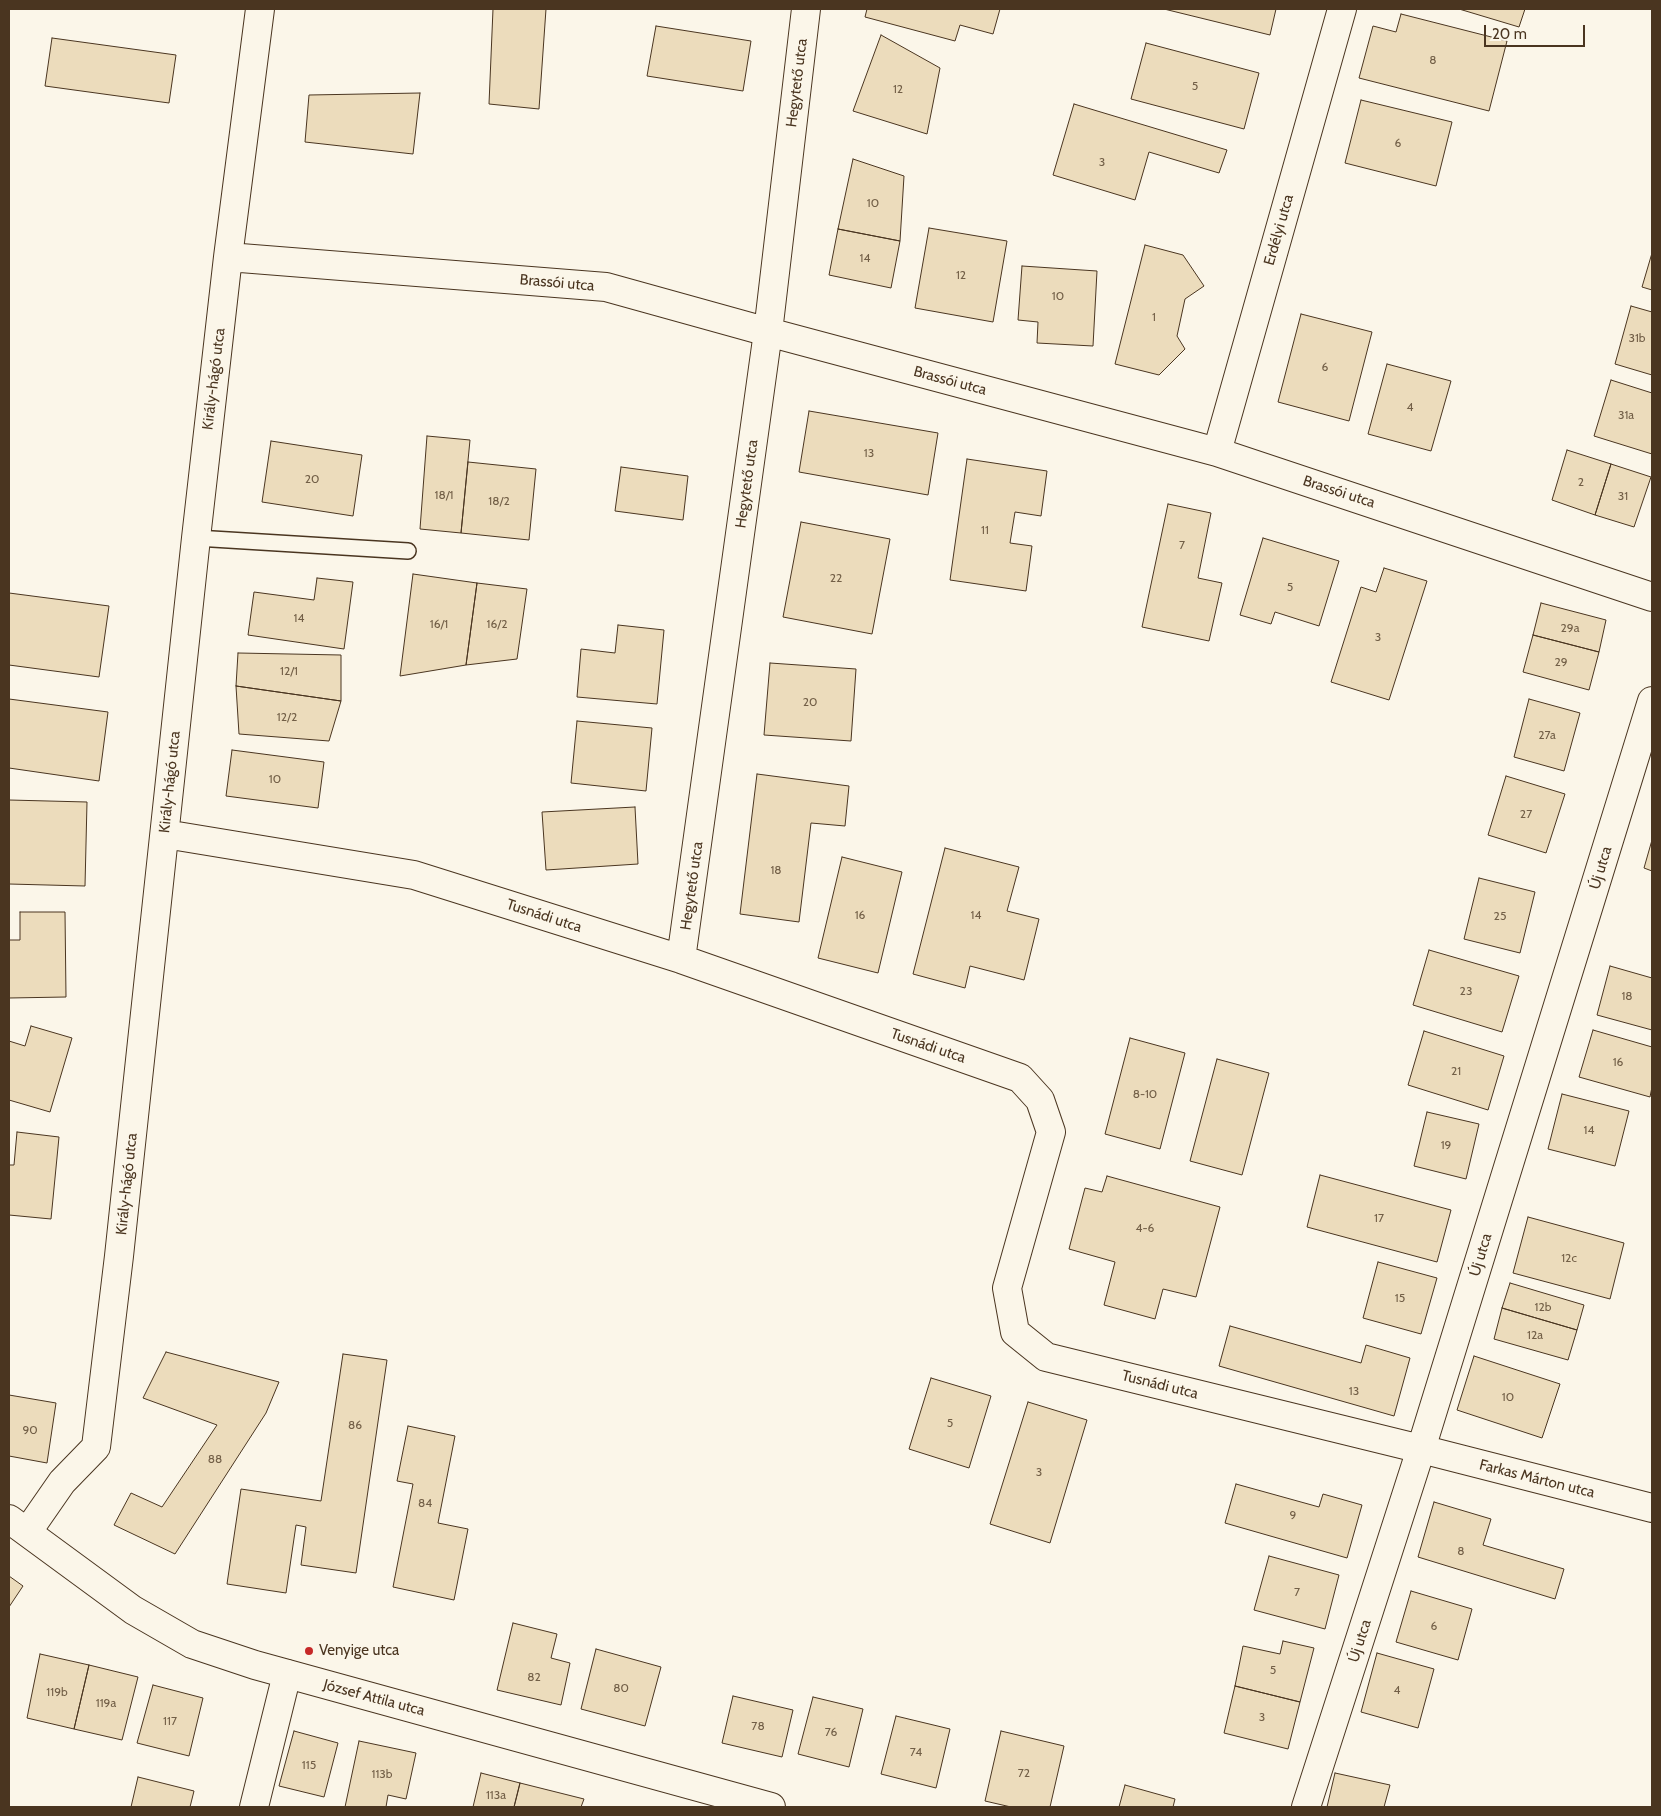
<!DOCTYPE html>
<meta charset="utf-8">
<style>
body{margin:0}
#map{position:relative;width:1661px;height:1816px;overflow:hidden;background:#fbf6e9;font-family:Cabin,sans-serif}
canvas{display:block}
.frame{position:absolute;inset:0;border:10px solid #4a3520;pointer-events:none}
.scale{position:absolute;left:1484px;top:25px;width:101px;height:22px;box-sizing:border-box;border:2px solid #4a3520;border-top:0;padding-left:6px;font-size:15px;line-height:18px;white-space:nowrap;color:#4a3520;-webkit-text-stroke:4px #fbf6e9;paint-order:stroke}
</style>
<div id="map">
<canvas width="1661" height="1816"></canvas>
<div class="frame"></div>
<div class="scale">20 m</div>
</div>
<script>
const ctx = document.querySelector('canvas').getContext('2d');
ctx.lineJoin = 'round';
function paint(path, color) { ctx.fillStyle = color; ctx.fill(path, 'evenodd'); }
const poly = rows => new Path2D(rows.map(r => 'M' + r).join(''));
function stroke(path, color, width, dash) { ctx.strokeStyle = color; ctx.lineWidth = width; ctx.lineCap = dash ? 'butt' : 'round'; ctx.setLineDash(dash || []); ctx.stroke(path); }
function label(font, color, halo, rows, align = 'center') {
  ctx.font = font + ' Cabin,sans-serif'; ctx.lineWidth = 4; ctx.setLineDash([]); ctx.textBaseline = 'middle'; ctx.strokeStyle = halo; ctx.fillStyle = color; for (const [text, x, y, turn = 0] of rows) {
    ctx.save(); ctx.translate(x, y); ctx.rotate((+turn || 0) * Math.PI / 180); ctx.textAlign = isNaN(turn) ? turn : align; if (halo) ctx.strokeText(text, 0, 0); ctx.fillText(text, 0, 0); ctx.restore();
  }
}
const building = poly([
 [493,9,546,9,539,109,489,104,493,9],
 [867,9,1000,9,993,34,960,25,955,41,865,17,867,9],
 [1164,9,1276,9,1270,35,1164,9],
 [1459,9,1525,9,1519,27,1459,9],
 [1401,14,1507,41,1489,111,1359,78,1373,26,1396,32,1401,14],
 [656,26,751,41,743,91,647,76,656,26],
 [881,35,940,68,927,134,853,111,881,35],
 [52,38,176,55,169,103,45,86,52,38],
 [1146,43,1259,73,1244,129,1131,99,1146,43],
 [420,93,413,154,305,142,309,95,420,93],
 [1361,100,1452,122,1436,186,1345,163,1361,100],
 [1074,104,1227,150,1219,173,1149,152,1135,200,1053,175,1074,104],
 [853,159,904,176,900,241,838,229,853,159],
 [929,228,1007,241,993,322,915,308,929,228],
 [838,229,900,241,891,288,829,275,838,229],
 [1145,245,1183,255,1204,286,1185,299,1177,336,1185,349,1159,375,1115,364,1145,245],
 [1652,253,1652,290,1642,287,1652,253],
 [1022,266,1097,271,1093,346,1037,343,1038,322,1018,320,1022,266],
 [1631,306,1652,312,1652,375,1615,364,1631,306],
 [1301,314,1372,332,1349,421,1278,402,1301,314],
 [1387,364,1451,381,1431,451,1368,434,1387,364],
 [1611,380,1652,393,1652,454,1594,436,1611,380],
 [809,411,938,433,928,495,799,472,809,411],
 [427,436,470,440,461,533,420,529,427,436],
 [271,441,362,455,353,516,262,502,271,441],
 [1567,450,1611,464,1595,515,1552,500,1567,450],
 [967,459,1047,471,1041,516,1015,512,1010,543,1032,546,1026,591,950,580,967,459],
 [468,462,536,469,529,540,461,533,468,462],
 [1611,464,1651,477,1634,527,1595,515,1611,464],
 [621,467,688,476,683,520,615,511,621,467],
 [1168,504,1211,513,1198,578,1222,583,1209,641,1142,627,1168,504],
 [801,522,890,539,872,634,783,617,801,522],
 [1263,538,1339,561,1319,626,1275,612,1271,624,1240,615,1263,538],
 [1384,568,1427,581,1389,700,1331,682,1361,587,1376,592,1384,568],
 [413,574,477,583,466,665,400,676,413,574],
 [317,578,353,582,344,649,248,635,254,592,314,600,317,578],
 [477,583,527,589,517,659,466,665,477,583],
 [9,593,109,606,99,677,9,665,9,593],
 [1541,603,1606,620,1599,652,1533,635,1541,603],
 [618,625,664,630,657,704,577,697,581,649,615,653,618,625],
 [1533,635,1599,652,1589,690,1523,672,1533,635],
 [238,653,341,655,341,701,236,686,238,653],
 [770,663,856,669,851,741,764,735,770,663],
 [236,686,341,701,329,741,239,734,236,686],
 [9,699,108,712,99,781,9,768,9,699],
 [1529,699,1580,713,1564,771,1514,757,1529,699],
 [577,721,652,728,646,791,571,783,577,721],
 [232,750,324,762,318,808,226,796,232,750],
 [757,774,849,786,845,826,811,823,799,922,740,914,757,774],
 [1506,776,1565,794,1546,853,1488,835,1506,776],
 [9,800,87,802,85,886,9,884,9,800],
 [635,807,638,864,546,870,542,812,635,807],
 [1652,840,1652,871,1644,868,1652,840],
 [945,848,1019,867,1007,911,1039,919,1024,980,970,966,965,988,913,974,945,848],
 [842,857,902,872,878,973,818,958,842,857],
 [1479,878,1535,892,1520,953,1464,939,1479,878],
 [20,912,65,912,66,997,9,998,9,940,20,940,20,912],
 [1429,950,1519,976,1502,1032,1413,1005,1429,950],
 [1610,966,1652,978,1652,1030,1597,1015,1610,966],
 [31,1026,72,1038,50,1112,9,1100,9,1041,25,1046,31,1026],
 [1593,1030,1652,1047,1652,1087,1650,1097,1579,1077,1593,1030],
 [1424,1031,1504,1056,1488,1110,1408,1085,1424,1031],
 [1130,1038,1185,1053,1160,1149,1105,1134,1130,1038],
 [1217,1059,1269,1073,1242,1175,1190,1161,1217,1059],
 [1562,1094,1629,1111,1615,1166,1548,1149,1562,1094],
 [1427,1112,1479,1124,1466,1179,1414,1166,1427,1112],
 [17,1132,59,1137,51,1219,9,1215,9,1165,14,1165,17,1132],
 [1320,1175,1451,1210,1437,1262,1307,1227,1320,1175],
 [1107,1176,1220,1207,1196,1297,1163,1289,1155,1319,1104,1305,1115,1262,1069,1249,1085,1188,1102,1192,1107,1176],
 [1528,1217,1624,1243,1610,1299,1513,1273,1528,1217],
 [1378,1262,1437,1278,1421,1334,1363,1318,1378,1262],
 [1510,1283,1584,1305,1577,1330,1502,1308,1510,1283],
 [1502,1308,1577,1330,1568,1360,1494,1339,1502,1308],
 [1230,1326,1361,1363,1366,1345,1410,1358,1394,1416,1219,1366,1230,1326],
 [166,1352,279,1382,266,1413,175,1554,114,1525,131,1493,162,1507,217,1425,143,1398,166,1352],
 [343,1354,387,1360,356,1573,301,1565,306,1527,296,1525,286,1593,227,1584,241,1489,321,1501,343,1354],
 [1474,1356,1560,1384,1542,1438,1457,1410,1474,1356],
 [931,1378,991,1396,969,1468,909,1449,931,1378],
 [9,1395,56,1403,47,1463,9,1456,9,1395],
 [1028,1402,1087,1420,1050,1543,990,1524,1028,1402],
 [408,1426,455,1436,438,1523,468,1529,454,1600,393,1587,413,1484,397,1481,408,1426],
 [1236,1484,1319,1507,1323,1494,1362,1505,1347,1558,1225,1523,1236,1484],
 [1434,1502,1491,1519,1483,1545,1564,1569,1555,1599,1418,1557,1434,1502],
 [1269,1556,1339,1575,1325,1629,1254,1610,1269,1556],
 [9,1576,23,1586,9,1607,9,1576],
 [1411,1591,1472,1609,1458,1660,1396,1642,1411,1591],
 [513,1623,557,1634,551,1658,570,1663,561,1705,497,1690,513,1623],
 [1283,1641,1314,1648,1300,1702,1235,1686,1243,1646,1280,1654,1283,1641],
 [596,1649,661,1667,645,1726,581,1709,596,1649],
 [1377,1653,1434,1669,1418,1728,1361,1712,1377,1653],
 [40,1654,89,1665,74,1729,27,1718,40,1654],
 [89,1665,138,1677,122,1740,74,1729,89,1665],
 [153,1685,203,1698,189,1756,137,1743,153,1685],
 [1235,1686,1300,1702,1288,1749,1224,1733,1235,1686],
 [733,1696,793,1710,782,1757,722,1743,733,1696],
 [813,1697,863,1709,849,1767,798,1754,813,1697],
 [896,1716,950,1729,936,1788,881,1774,896,1716],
 [294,1731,338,1743,324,1797,279,1786,294,1731],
 [1001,1731,1064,1746,1050,1807,1011,1807,985,1801,1001,1731],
 [359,1741,416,1753,406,1799,388,1795,386,1807,345,1807,359,1741],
 [481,1773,520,1783,514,1807,473,1807,481,1773],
 [1335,1773,1390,1785,1384,1807,1327,1807,1335,1773],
 [138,1777,194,1791,190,1807,131,1807,138,1777],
 [520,1783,584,1799,581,1807,514,1807,520,1783],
 [1125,1785,1175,1799,1173,1807,1119,1807,1125,1785]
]);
paint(building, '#ecdcbc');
stroke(building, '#4a3520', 1);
const lane = poly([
 [196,538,408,551]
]);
const street = poly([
 [228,257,606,287,768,332,1217,452,1652,597],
 [1217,452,1342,9],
 [165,834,414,875,681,959,1020,1078,1040,1100,1051,1132,1007,1288,1015,1332,1046,1357,1421,1449,1652,1508],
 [681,959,768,332,806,9],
 [28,1531,62,1482,96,1447,119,1256,196,538,228,257,260,9],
 [254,1807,287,1674],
 [1306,1807,1421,1449,1652,701]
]);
const secondary = poly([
 [9,1519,133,1610,192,1644,255,1665,771,1807]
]);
stroke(lane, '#4a3520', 18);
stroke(street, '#4a3520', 30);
stroke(secondary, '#4a3520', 30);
stroke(lane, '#fbf6e9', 15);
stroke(street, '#fbf6e9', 28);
stroke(secondary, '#fbf6e9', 28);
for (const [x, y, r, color] of [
 [309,1651,5,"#c62828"]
]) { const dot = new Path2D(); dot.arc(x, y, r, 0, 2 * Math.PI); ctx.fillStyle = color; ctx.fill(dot); stroke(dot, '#fbf6e9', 2); }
label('12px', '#725f47', null, [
 ["8",1433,60],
 ["5",1195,86],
 ["12",898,89],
 ["6",1398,143],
 ["3",1102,162],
 ["10",873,203],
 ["14",865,258],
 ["12",961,275],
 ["10",1058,296],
 ["1",1154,317],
 ["31b",1637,338],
 ["6",1325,367],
 ["4",1410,407],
 ["31a",1626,415],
 ["13",869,453],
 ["20",312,479],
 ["2",1581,482],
 ["18/1",444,495],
 ["31",1623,496],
 ["18/2",499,501],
 ["11",985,530],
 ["7",1182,545],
 ["22",836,578],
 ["5",1290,587],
 ["14",299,618],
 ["16/1",439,624],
 ["16/2",497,624],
 ["29a",1570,628],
 ["3",1378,637],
 ["29",1561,662],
 ["12/1",289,671],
 ["20",810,702],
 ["12/2",287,717],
 ["27a",1547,735],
 ["10",275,779],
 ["27",1526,814],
 ["18",776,870],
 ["16",860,915],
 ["14",976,915],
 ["25",1500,916],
 ["23",1466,991],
 ["18",1627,996],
 ["16",1618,1062],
 ["21",1456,1071],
 ["8-10",1145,1094],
 ["14",1589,1130],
 ["19",1446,1145],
 ["17",1379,1218],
 ["4-6",1145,1228],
 ["12c",1569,1258],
 ["15",1400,1298],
 ["12b",1543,1307],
 ["12a",1535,1335],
 ["13",1354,1391],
 ["10",1508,1397],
 ["5",950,1423],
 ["86",355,1425],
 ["90",30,1430],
 ["88",215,1459],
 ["3",1039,1472],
 ["84",425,1503],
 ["9",1293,1515],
 ["8",1461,1551],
 ["7",1297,1592],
 ["6",1434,1626],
 ["5",1273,1670],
 ["82",534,1677],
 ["80",621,1688],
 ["4",1397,1690],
 ["119b",57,1692],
 ["119a",106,1703],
 ["3",1262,1717],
 ["117",170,1721],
 ["78",758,1726],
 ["76",831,1732],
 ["74",916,1752],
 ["115",309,1765],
 ["72",1024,1773],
 ["113b",382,1774],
 ["113a",496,1795]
]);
label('15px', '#4a3520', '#fbf6e9', [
 ["Hegytető utca",797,83,-83],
 ["Erdélyi utca",1279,230,-74],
 ["Brassói utca",557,283,5],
 ["Király-hágó utca",214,379,-83],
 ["Brassói utca",950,381,15],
 ["Hegytető utca",747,484,-82],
 ["Brassói utca",1339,492,18],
 ["Király-hágó utca",170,782,-84],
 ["Új utca",1601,868,-73],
 ["Hegytető utca",692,886,-82],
 ["Tusnádi utca",544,916,18],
 ["Tusnádi utca",928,1046,19],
 ["Király-hágó utca",127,1184,-84],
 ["Új utca",1481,1255,-73],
 ["Tusnádi utca",1160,1385,14],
 ["Farkas Márton utca",1537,1479,14],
 ["Új utca",1360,1641,-72],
 ["József Attila utca",374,1698,15]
]);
label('15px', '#4a3520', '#fbf6e9', [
 ["Venyige utca",319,1651]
], 'left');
</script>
